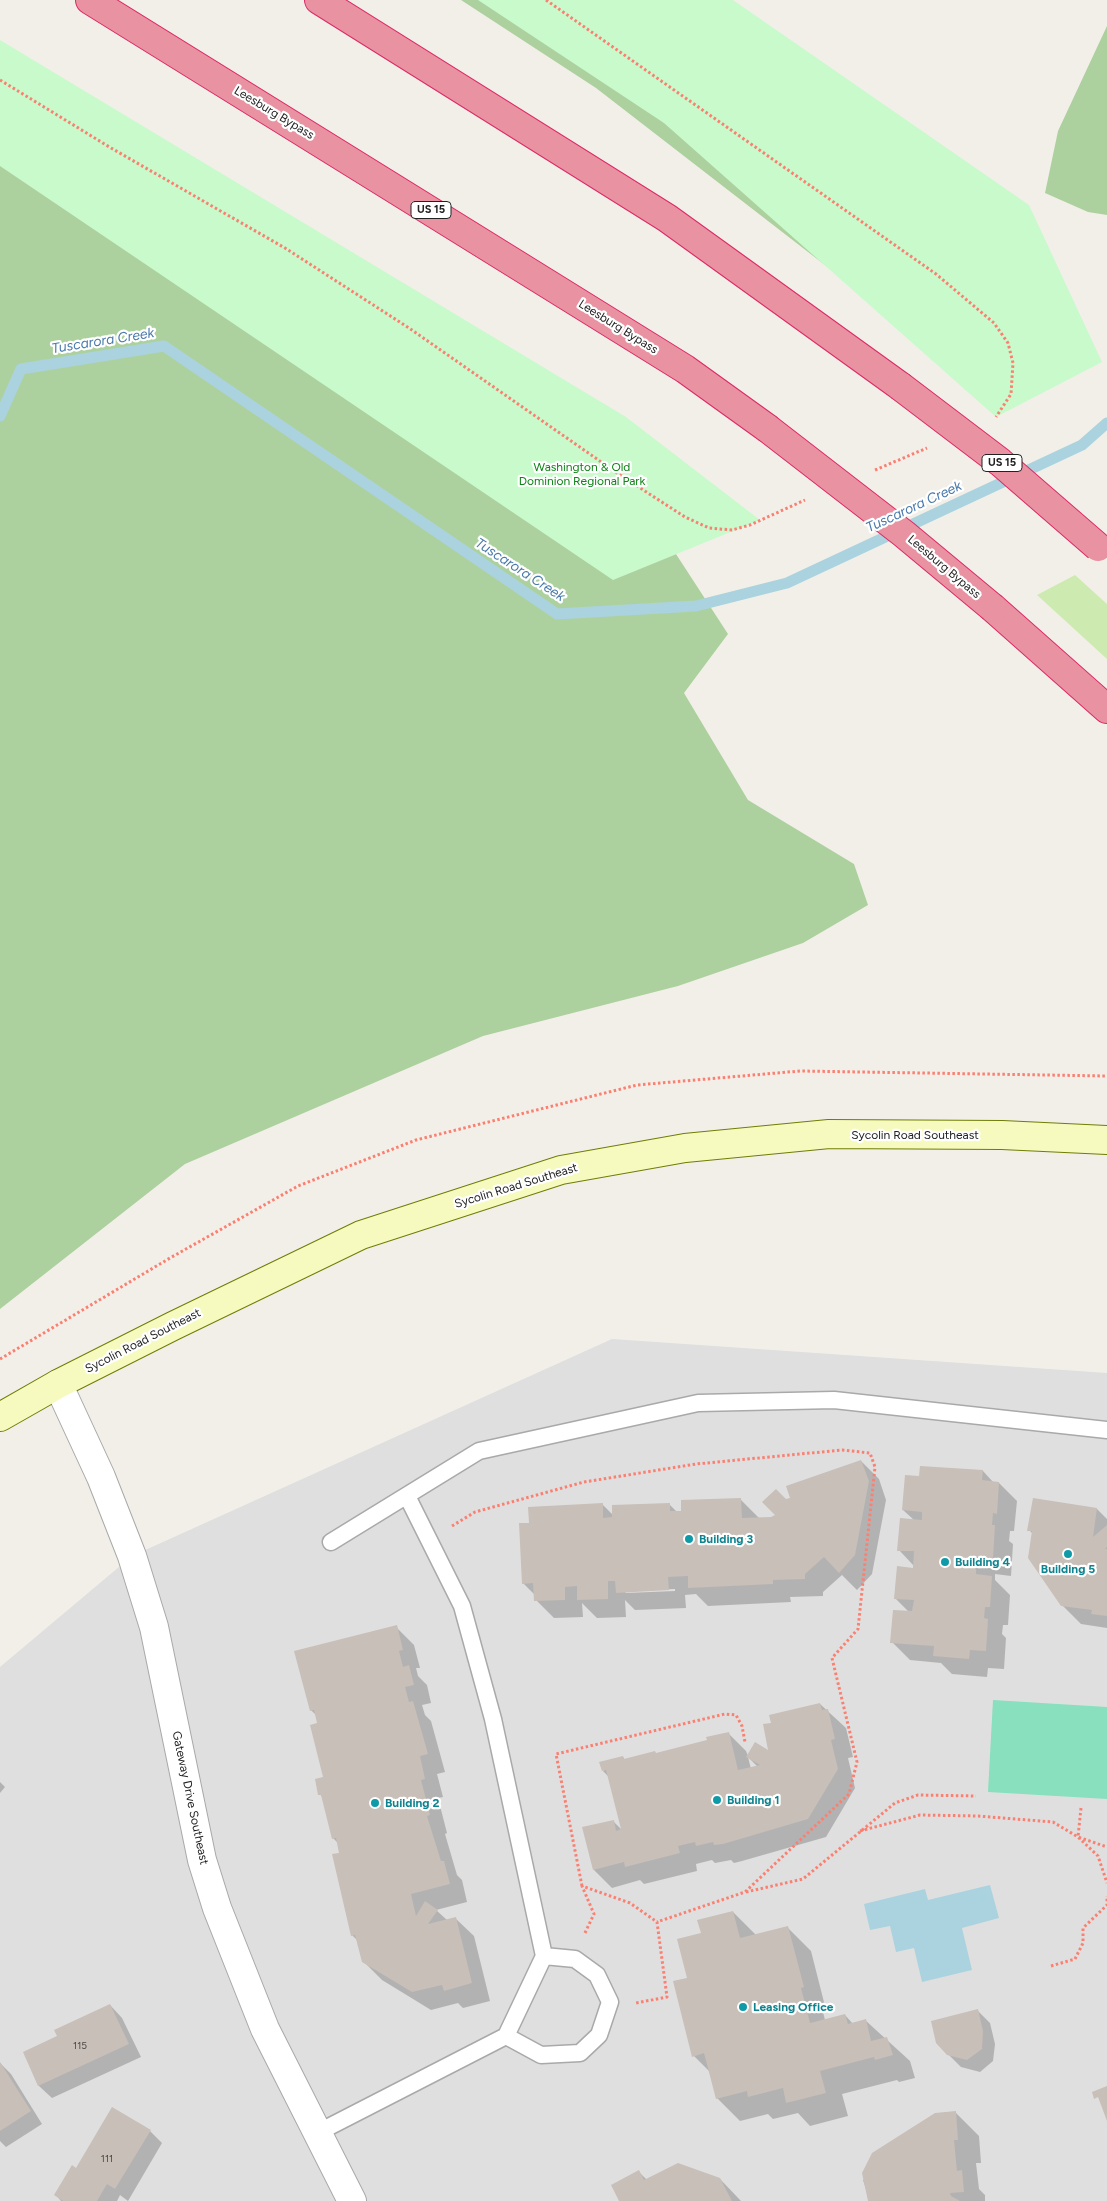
<!DOCTYPE html>
<style>
body{margin:0}
canvas{display:block;background:#f2efe9}
</style>
<canvas width="1107" height="2201"></canvas>
<script>
const ctx = document.querySelector('canvas').getContext('2d');
ctx.lineJoin = 'round';
function paint(path, color) { ctx.fillStyle = color; ctx.fill(path, 'evenodd'); }
const poly = rows => new Path2D(rows.map(r => 'M' + r).join(''));
function stroke(path, color, width, dash) { ctx.strokeStyle = color; ctx.lineWidth = width; ctx.lineCap = dash ? 'butt' : 'round'; ctx.setLineDash(dash || []); ctx.stroke(path); }
function label(font, color, halo, rows, align = 'center') {
  ctx.font = font + ' Figtree,sans-serif'; ctx.lineWidth = 4.5; ctx.setLineDash([]); ctx.textBaseline = 'middle'; ctx.strokeStyle = halo; ctx.fillStyle = color; for (const [text, x, y, turn = 0] of rows) {
    ctx.save(); ctx.translate(x, y); ctx.rotate((+turn || 0) * Math.PI / 180); ctx.textAlign = isNaN(turn) ? turn : align; if (halo) ctx.strokeText(text, 0, 0); ctx.fillText(text, 0, 0); ctx.restore();
  }
}
paint(poly([
 [612,1339,1107,1373,1107,2201,0,2201,0,1667,132,1556]
]), '#e0dfdf');
paint(poly([
 [1075,575,1107,604,1107,659,1037,595]
]), '#cdebb0');
paint(poly([
 [461,0,519,0,918,337,596,88],
 [1107,26,1107,215,1088,212,1045,193,1058,131],
 [0,104,661,531,728,634,684,693,748,800,854,864,868,905,803,943,678,986,483,1036,185,1164,0,1309]
]), '#add19e');
paint(poly([
 [478,0,733,0,1029,205,1102,362,996,417,664,123],
 [0,40,626,417,760,520,613,580,0,166]
]), '#c8facc');
paint(poly([
 [993,1700,1107,1707,1107,1799,988,1792]
]), '#88e0be');
paint(poly([
 [990,1885,999,1918,962,1928,972,1970,922,1982,914,1948,896,1952,890,1926,870,1930,864,1904,925,1889,928,1900]
]), '#aad3df');
paint(poly([
 [861,1461,879,1479,886,1500,872,1574,857,1590,842,1575,823,1592,823,1596,790,1597,791,1602,708,1606,696,1594,685,1595,686,1608,635,1610,625,1600,626,1617,597,1618,582,1603,583,1617,554,1618,536,1600,535,1595,523,1583,530,1524,602,1504,613,1515,669,1504,677,1512,741,1500,759,1518,772,1518,777,1515,786,1501],
 [675,1589,675,1591,626,1593,624,1591],
 [983,1471,993,1482,999,1483,1017,1501,1014,1531,1010,1531,1009,1541,1013,1544,1011,1576,995,1574,995,1580,1010,1595,1008,1625,1003,1625,1002,1634,1006,1638,1004,1669,988,1668,987,1677,952,1674,941,1663,910,1660,892,1642,909,1612,895,1598,914,1566,899,1550,914,1520,903,1510,921,1477],
 [1097,1509,1107,1519,1107,1628,1081,1624,1062,1605,1033,1534,1029,1530],
 [396,1627,414,1645,420,1668,416,1668,418,1676,427,1685,431,1703,422,1705,425,1715,431,1721,445,1772,437,1774,443,1797,438,1798,447,1833,445,1834,457,1875,462,1880,467,1902,436,1910,447,1920,455,1918,474,1936,490,2001,463,2008,458,2003,431,2010,382,1980,363,1961,358,1941,352,1935,338,1843,333,1838,323,1798,320,1794,324,1778,319,1724,317,1716,311,1710],
 [820,1704,846,1728,853,1757,848,1758,855,1788,826,1837,742,1861,734,1863,731,1860,715,1863,712,1860,696,1864,697,1871,644,1884,640,1880,612,1888,594,1870,613,1821,622,1830,609,1777,603,1771,623,1757,625,1760,656,1754,708,1741,728,1733,746,1751,748,1756,770,1752,772,1723],
 [748,1757,758,1767,751,1769],
 [0,1782,5,1787,0,1793],
 [733,1912,756,1935,788,1928,811,1951,826,2010,823,2012,825,2020,845,2015,853,2024,865,2020,910,2061,915,2078,899,2082,897,2080,842,2094,848,2116,810,2126,798,2113,773,2119,768,2114,740,2121,717,2098,710,2072,694,2056,688,1979,703,1934],
 [110,2005,122,2018,141,2057,52,2098,39,2086,24,2053,59,2037],
 [978,2011,990,2023,995,2044,993,2061,980,2072,961,2067,948,2054],
 [0,2063,11,2074,42,2124,6,2147,0,2141],
 [956,2113,979,2136,981,2163,976,2163,979,2189,985,2195,985,2201,870,2201,863,2180],
 [150,2131,162,2143,128,2201,120,2195,117,2201,61,2201,56,2195,76,2169],
 [639,2172,647,2180,720,2179,741,2201,621,2201]
]), '#0003');
stroke(poly([
 [0,416,21,369,164,346,557,614,696,606,787,583,1082,445,1107,423]
]), '#aad3df', 11);
paint(poly([
 [861,1460,869,1481,855,1555,839,1573,824,1557,805,1574,805,1579,773,1580,773,1584,688,1588,688,1576,668,1577,669,1590,616,1593,615,1581,608,1581,608,1599,577,1600,577,1586,565,1587,565,1600,534,1601,533,1583,522,1584,519,1523,529,1523,528,1507,603,1503,603,1518,612,1517,612,1505,670,1503,670,1511,681,1511,681,1500,741,1498,742,1518,771,1517,775,1515,762,1502,776,1489,786,1499,790,1498,786,1486],
 [920,1466,983,1470,982,1480,999,1482,997,1514,993,1513,992,1525,995,1525,993,1558,977,1557,976,1572,976,1574,992,1576,990,1607,985,1607,984,1618,988,1619,986,1651,970,1650,969,1659,933,1656,934,1646,890,1643,893,1610,912,1611,914,1600,894,1599,897,1566,913,1568,914,1551,897,1551,900,1518,922,1520,922,1512,902,1510,905,1475,919,1476],
 [1033,1498,1097,1508,1093,1537,1107,1525,1107,1547,1105,1549,1107,1549,1107,1616,1091,1614,1092,1610,1061,1606,1028,1558,1032,1531,1027,1531],
 [397,1625,403,1650,399,1651,403,1667,409,1665,414,1685,405,1687,409,1702,413,1701,428,1754,420,1756,425,1779,421,1780,430,1815,427,1816,441,1861,444,1861,450,1884,411,1894,416,1916,425,1901,438,1910,428,1924,456,1917,472,1983,444,1991,442,1985,412,1992,362,1962,355,1935,351,1936,332,1854,339,1853,336,1838,332,1839,321,1795,318,1795,315,1779,323,1777,310,1725,317,1723,314,1710,310,1711,294,1651],
 [820,1703,822,1710,828,1709,835,1739,831,1740,838,1769,808,1819,723,1844,714,1845,713,1842,696,1846,695,1842,678,1846,680,1853,625,1867,624,1862,593,1870,582,1827,614,1820,616,1831,621,1829,606,1770,602,1771,599,1762,623,1756,624,1759,655,1751,656,1753,707,1740,706,1737,729,1732,738,1770,760,1765,746,1757,755,1742,768,1750,763,1724,771,1723,769,1715],
 [733,1911,740,1938,788,1926,804,1987,801,1988,810,2023,845,2014,848,2024,866,2019,871,2041,887,2037,893,2055,875,2060,874,2057,820,2071,826,2093,786,2103,783,2088,748,2097,747,2091,716,2099,704,2053,692,2057,673,1981,687,1978,677,1939,701,1933,697,1920],
 [110,2004,129,2044,38,2086,23,2052,57,2036,54,2030],
 [978,2009,983,2031,982,2049,967,2060,947,2055,936,2043,931,2021],
 [0,2062,31,2111,0,2131],
 [1107,2086,1107,2121,1098,2097,1094,2099,1092,2092],
 [112,2107,151,2130,115,2189,107,2184,97,2201,63,2201,54,2195,72,2165,76,2168],
 [956,2111,958,2140,954,2140,957,2171,962,2170,964,2192,950,2193,951,2196,960,2201,868,2201,862,2173,872,2153,935,2113],
 [678,2163,720,2178,732,2201,619,2201,611,2185,639,2170,644,2180]
]), '#c7bfb8');
const service = poly([
 [331,1542,479,1451,698,1403,834,1400,1107,1430],
 [506,2036,541,2055,580,2053,599,2035,610,2002,597,1975,575,1959,544,1956],
 [317,2133,506,2036,544,1956,493,1719,462,1606,407,1496]
]);
const tertiary = poly([
 [58,1384,101,1477,132,1556,154,1627,202,1860,217,1908,265,2029,352,2201]
]);
const secondary = poly([
 [0,1417,58,1384,173,1326,361,1235,561,1170,685,1148,829,1134,1002,1135,1107,1140]
]);
const motorway = poly([
 [90,0,685,369,767,428],
 [319,0,667,218,900,386],
 [993,608,1107,709]
]);
stroke(service, '#a9a9a9', 19);
stroke(tertiary, '#a9a9a9', 30);
stroke(secondary, '#707d05', 30);
stroke(motorway, '#dc2a67', 30);
stroke(poly([
 [546,0,936,274,994,323,1008,343,1013,363,1011,394,996,417],
 [0,80,111,148,285,248,409,328,617,473,685,517,709,528,732,530,750,525,805,500],
 [875,470,927,448],
 [0,1359,170,1258,298,1186,416,1140,637,1085,800,1071,1107,1076],
 [452,1526,475,1512,584,1482,696,1464,842,1450,870,1453,875,1467,858,1629,832,1658,857,1762,849,1794,745,1892,657,1922],
 [1081,1808,1078,1837,1107,1847],
 [860,1831,920,1815,978,1816,1053,1822,1078,1837,1098,1856,1107,1883],
 [582,1886,556,1754,725,1714,736,1715,742,1726,745,1742],
 [746,1892,803,1879,895,1803,918,1795,976,1796],
 [585,1933,594,1914,582,1886,630,1903,657,1922,667,1997,636,2003],
 [1051,1966,1075,1959,1083,1943,1083,1928,1107,1905,1107,1896]
]), '#fa8072', 3, [2.5, 2.5]);
stroke(service, '#fff', 16);
stroke(tertiary, '#fff', 28);
stroke(secondary, '#f7fabf', 28);
stroke(motorway, '#e892a2', 28);
const motorwayBridge = poly([
 [900,386,1000,462,1098,547],
 [767,428,904,534,993,608]
]);
stroke(motorwayBridge, '#dc2a67', 30, []);
stroke(motorwayBridge, '#e892a2', 28);
for (const [x, y, r, color] of [
 [689,1539,5,"#0f9aa8"],
 [1068,1554,5,"#0f9aa8"],
 [945,1562,5,"#0f9aa8"],
 [717,1800,5,"#0f9aa8"],
 [375,1803,5,"#0f9aa8"],
 [743,2007,5,"#0f9aa8"]
]) { const dot = new Path2D(); dot.arc(x, y, r, 0, 2 * Math.PI); ctx.fillStyle = color; ctx.fill(dot); stroke(dot, '#fff', 2); }
label('10px', '#4b4948', null, [
 ["115",80,2046],
 ["111",107,2159]
]);
for (const [x, y, w] of [
 [431,210,40],
 [1002,463,40]
]) { const box = new Path2D(); box.roundRect(x - w / 2, y - 8.5, w, 17, 4); ctx.fillStyle = '#fff'; ctx.fill(box); stroke(box, '#222', 1); }
label('bold 11px', '#222', null, [
 ["US 15",431,210],
 ["US 15",1002,463]
]);
label('12px', '#222', '#fff', [
 ["Leesburg Bypass",274,113,31],
 ["Leesburg Bypass",618,327,32],
 ["Leesburg Bypass",944,567,40],
 ["Sycolin Road Southeast",915,1135],
 ["Sycolin Road Southeast",516,1186,-17],
 ["Sycolin Road Southeast",143,1341,-27],
 ["Gateway Drive Southeast",190,1798,78]
]);
label('12px', '#0c8416', '#fff', [
 ["Washington & Old",582,467],
 ["Dominion Regional Park",582,481]
]);
label('bold 12px', '#0d838f', '#fff', [
 ["Building 3",699,1539],
 ["Building 4",955,1562],
 ["Building 5",1068,1569,"center"],
 ["Building 1",727,1800],
 ["Building 2",385,1803],
 ["Leasing Office",753,2007]
], 'left');
label('italic 14px', '#4a7aab', '#fff', [
 ["Tuscarora Creek",103,341,-9],
 ["Tuscarora Creek",914,507,-25],
 ["Tuscarora Creek",520,570,33]
]);
</script>
